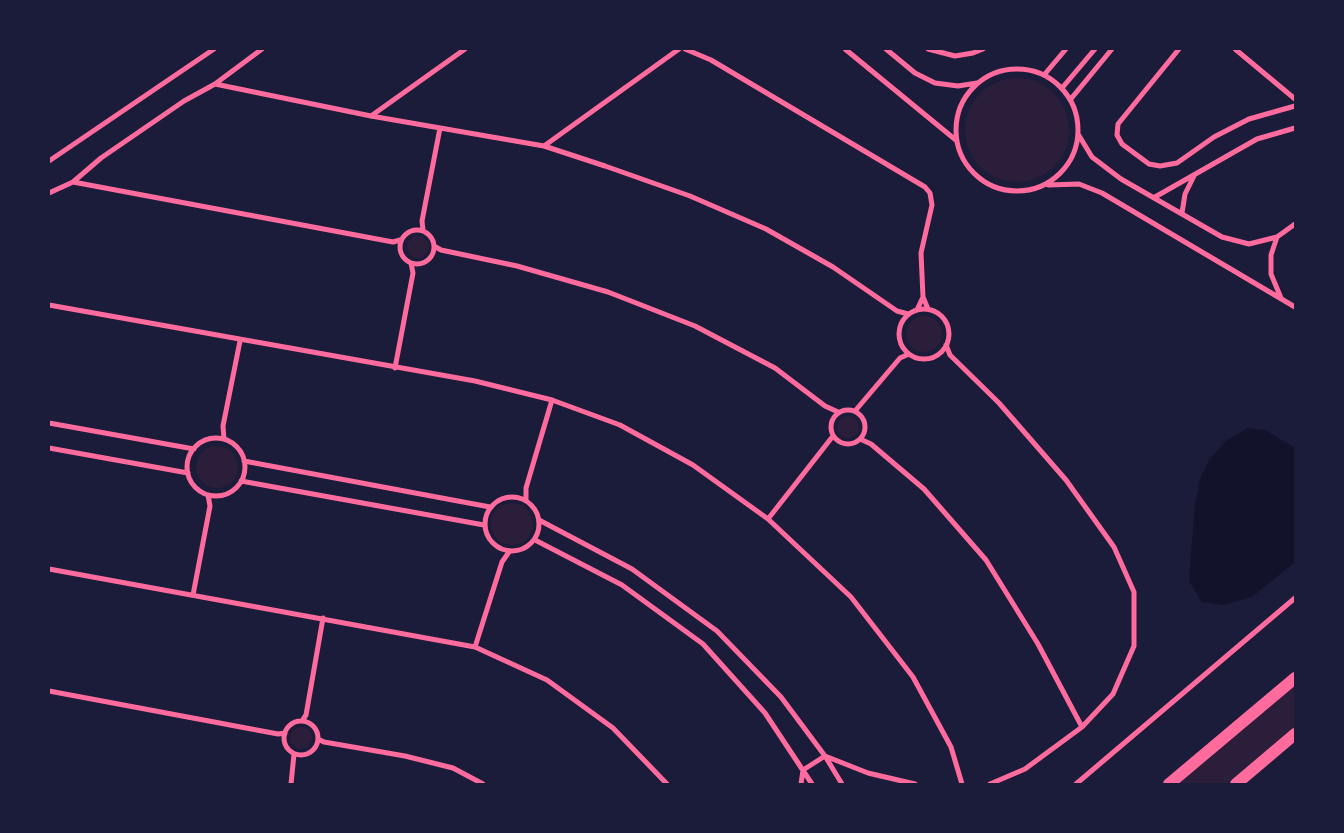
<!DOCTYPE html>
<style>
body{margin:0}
#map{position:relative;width:1344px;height:833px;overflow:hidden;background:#1b1b3a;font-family:Arial,sans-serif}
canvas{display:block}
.frame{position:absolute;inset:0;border:50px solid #1b1b3a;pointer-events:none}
</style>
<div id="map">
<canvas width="1344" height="833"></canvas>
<div class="frame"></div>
</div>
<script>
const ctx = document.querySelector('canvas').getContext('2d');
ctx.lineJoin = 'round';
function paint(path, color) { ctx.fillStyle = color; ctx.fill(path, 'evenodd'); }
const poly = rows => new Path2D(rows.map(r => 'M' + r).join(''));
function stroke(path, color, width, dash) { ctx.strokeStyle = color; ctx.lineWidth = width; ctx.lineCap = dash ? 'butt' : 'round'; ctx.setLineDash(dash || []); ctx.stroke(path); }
paint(poly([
 '965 130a52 52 0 1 1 104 0a52 52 0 1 1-104 0Z',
 '407 247a11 11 0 1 1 22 0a11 11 0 1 1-22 0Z',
 '906 334a18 18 0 1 1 36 0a18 18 0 1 1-36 0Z',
 '837 427a11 11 0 1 1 22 0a11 11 0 1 1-22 0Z',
 '196 467a21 21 0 1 1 42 0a21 21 0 1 1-42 0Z',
 '491 524a21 21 0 1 1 42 0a21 21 0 1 1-42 0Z',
 [1295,683,1295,727,1227,784,1177,784],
 '290 738a11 11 0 1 1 22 0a11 11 0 1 1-22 0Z'
]), '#2a1e3b');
paint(poly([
 [1248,428,1265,430,1295,448,1295,562,1252,597,1223,605,1202,602,1189,581,1195,503,1200,479,1209,460,1226,441]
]), '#12122b');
stroke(poly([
 [685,49,711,60,925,187,930,193,932,205,921,253,923,297,928,309],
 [845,49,957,141],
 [886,49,915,73,935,83,958,86,977,83],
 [928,49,955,56,973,53,983,49],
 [1179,49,1118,124,1117,135,1122,144,1149,164,1160,166,1177,163,1214,137,1249,119,1295,106],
 [1235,49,1295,99],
 '956 130a61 61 0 1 1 122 0a61 61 0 1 1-122 0Z',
 [1044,75,1066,49],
 [215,84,371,116,544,146,605,166,690,196,766,229,833,267,897,311,908,314],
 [1062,88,1095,49],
 [1070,100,1112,49],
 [371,116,465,49],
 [1078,134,1092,157,1121,179,1222,237,1249,244,1277,237],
 [544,146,679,49],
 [49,161,214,49],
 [73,182,393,242,400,240],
 [1048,185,1079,184,1102,193,1295,307],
 [49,193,73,182,101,158,184,101,215,84,262,49],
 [1155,197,1257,139,1295,128],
 [1182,213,1185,194,1194,176],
 '400 247a17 17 0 1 1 34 0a17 17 0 1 1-34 0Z',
 [423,230,422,221,440,128],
 [434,246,441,250,517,266,608,292,695,326,775,368,825,406,838,412],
 [1281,298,1271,274,1271,255,1277,237,1295,224],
 [49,305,475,381,552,400,620,425,693,465,768,519,851,597,913,677,951,747,962,784],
 '899 334a25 25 0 1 1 50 0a25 25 0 1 1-50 0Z',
 [917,310,923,297],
 [946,345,950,355,999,403,1066,480,1114,547,1134,592,1134,646,1113,694,1082,727,1025,769,990,784],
 [395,368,413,273,411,263],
 '831 427a17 17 0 1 1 34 0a17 17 0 1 1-34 0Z',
 [855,411,900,358,909,354],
 [49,423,194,449],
 '187 467a29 29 0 1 1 58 0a29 29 0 1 1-58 0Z',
 [224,439,223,426,240,341],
 [860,439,871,444,924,489,986,560,1038,644,1082,727],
 [49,448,188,473],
 [244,461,490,507],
 [241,481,484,525],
 '485 524a27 27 0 1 1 54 0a27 27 0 1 1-54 0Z',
 [526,500,526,488,552,400],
 [768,519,833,436],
 [539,520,632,569,717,631,781,697,825,756,842,784],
 [535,540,622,585,703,644,765,713,812,784],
 [49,569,475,647,547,680,613,728,667,784],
 [193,595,210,506,208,495],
 [475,647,502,562,509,552],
 [49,691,278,734,285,733],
 [302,721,306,715,323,618],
 '284 738a17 17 0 1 1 34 0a17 17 0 1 1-34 0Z',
 [318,739,324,742,405,756,453,768,483,784],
 [291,784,294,754],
 [801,784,803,770,825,756,868,773,915,784],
 [1076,784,1295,598]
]), '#ff6b9d', 5);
stroke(poly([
 [1169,784,1295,678],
 [1236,784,1295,734]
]), '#ff6b9d', 12);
</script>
